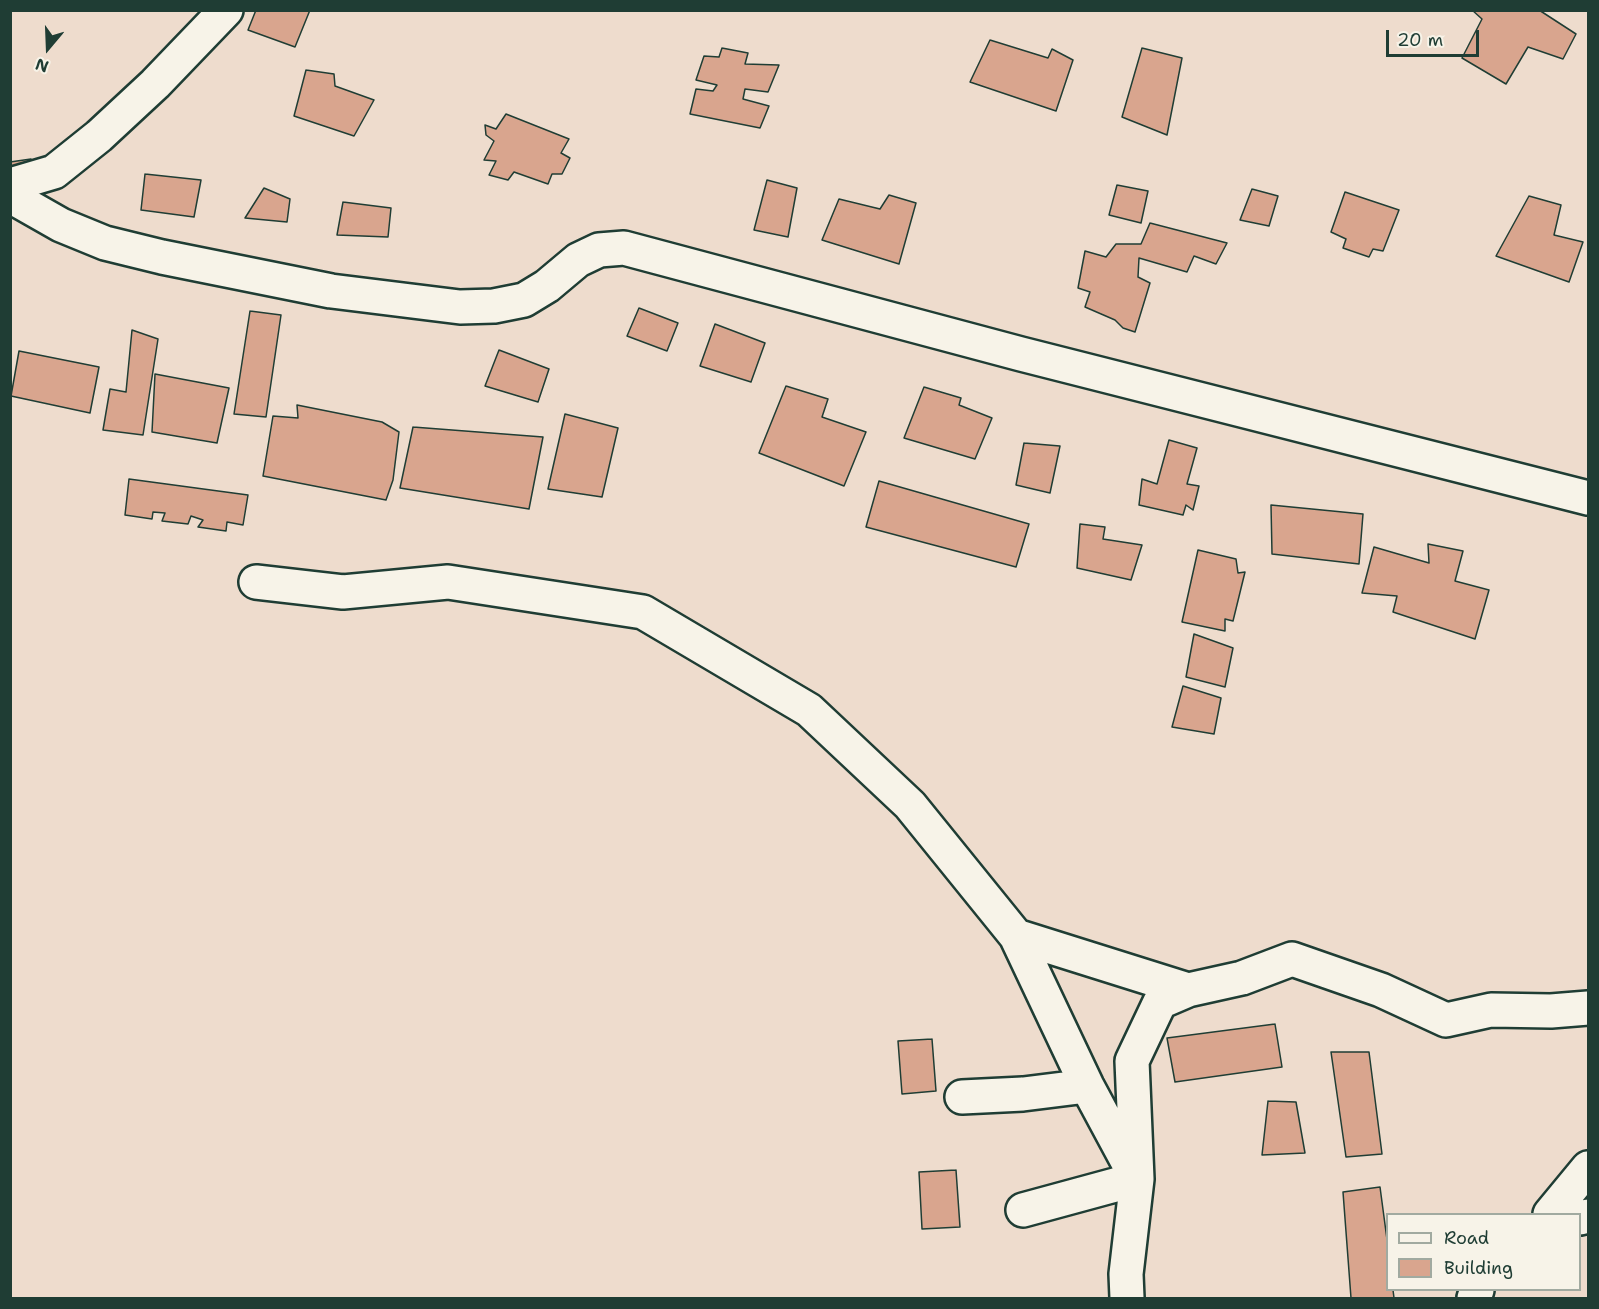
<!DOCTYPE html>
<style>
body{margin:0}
#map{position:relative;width:1599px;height:1309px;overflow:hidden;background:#eedccd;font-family:"Shantell Sans",sans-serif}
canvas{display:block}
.frame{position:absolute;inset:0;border:12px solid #1f3d34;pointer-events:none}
.legend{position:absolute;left:1386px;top:1213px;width:195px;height:78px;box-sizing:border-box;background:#f7f3e8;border:2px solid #a1aaa0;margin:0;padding:8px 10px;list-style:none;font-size:18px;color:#1f3d34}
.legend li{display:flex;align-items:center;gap:12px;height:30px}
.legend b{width:30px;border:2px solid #a1aaa0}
.north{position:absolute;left:18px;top:18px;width:60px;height:60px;-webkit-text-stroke:4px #f7f3e8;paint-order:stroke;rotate:199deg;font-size:16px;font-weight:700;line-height:24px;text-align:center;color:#1f3d34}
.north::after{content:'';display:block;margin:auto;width:21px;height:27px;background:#1f3d34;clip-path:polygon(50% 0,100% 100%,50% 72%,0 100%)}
.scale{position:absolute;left:1386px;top:30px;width:93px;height:27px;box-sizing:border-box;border:3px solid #1f3d34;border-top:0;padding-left:8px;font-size:18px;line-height:21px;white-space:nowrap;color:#1f3d34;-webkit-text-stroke:4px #f7f3e8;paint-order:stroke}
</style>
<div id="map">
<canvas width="1599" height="1309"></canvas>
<div class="frame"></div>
<ul class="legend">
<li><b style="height:8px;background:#f7f3e8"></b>Road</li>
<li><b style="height:16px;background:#d9a58e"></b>Building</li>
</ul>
<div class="north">N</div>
<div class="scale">20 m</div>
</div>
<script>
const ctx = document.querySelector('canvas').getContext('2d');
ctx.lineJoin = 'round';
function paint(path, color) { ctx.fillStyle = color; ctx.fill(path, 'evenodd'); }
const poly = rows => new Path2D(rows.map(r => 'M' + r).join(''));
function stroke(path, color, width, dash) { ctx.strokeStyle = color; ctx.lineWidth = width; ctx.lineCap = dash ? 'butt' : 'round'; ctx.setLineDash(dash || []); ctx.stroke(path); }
const building = poly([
 [256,10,310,10,295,47,248,30,256,10],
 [1472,10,1539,10,1576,34,1563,59,1528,47,1506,84,1462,58,1482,19,1472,10],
 [990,40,1048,58,1052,49,1073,60,1056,111,970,82,990,40],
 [722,48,748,53,745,64,779,65,768,92,745,89,743,99,769,106,760,128,690,114,696,89,713,91,717,85,696,80,704,56,719,57,722,48],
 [1142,48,1182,58,1167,135,1122,117,1142,48],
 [306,70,334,74,335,86,374,100,354,136,294,116,306,70],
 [506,114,569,139,561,153,570,158,562,174,552,174,548,184,514,172,508,180,489,175,496,161,484,160,494,141,486,135,485,125,496,129,506,114],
 [31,159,32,171,10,174,10,162,31,159],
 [145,174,201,180,194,217,141,210,145,174],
 [767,180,797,188,788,237,754,230,767,180],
 [1117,185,1148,191,1141,223,1109,215,1117,185],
 [264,188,290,199,287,222,245,218,264,188],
 [1252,189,1278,196,1269,226,1240,220,1252,189],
 [1345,192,1399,210,1383,251,1373,249,1369,257,1343,248,1346,239,1331,232,1345,192],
 [889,195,916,203,899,264,822,240,839,199,880,209,889,195],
 [1529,196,1561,205,1554,235,1583,242,1569,282,1496,256,1529,196],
 [343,202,391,208,388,237,337,235,343,202],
 [1150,223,1227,243,1216,264,1194,256,1187,272,1139,258,1138,277,1150,283,1135,332,1123,328,1115,320,1085,307,1090,292,1078,288,1085,251,1106,257,1116,244,1141,244,1150,223],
 [639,308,678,323,667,351,627,336,639,308],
 [250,311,281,315,266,417,234,414,250,311],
 [715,324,765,343,751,382,700,366,715,324],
 [132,330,158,339,143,435,103,430,110,389,126,392,132,330],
 [499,350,549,369,538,402,485,386,499,350],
 [19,351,99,367,90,413,11,396,19,351],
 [155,374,229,388,217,443,152,432,155,374],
 [786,386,828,399,822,417,866,432,844,486,759,453,786,386],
 [924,387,961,398,959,405,992,418,975,459,904,438,924,387],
 [297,405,382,422,399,432,393,480,386,500,263,476,273,416,298,418,297,405],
 [565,414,618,428,602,497,548,489,565,414],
 [413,427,543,437,529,509,400,488,413,427],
 [1169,440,1197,448,1187,484,1199,486,1193,510,1186,505,1183,515,1139,505,1142,479,1157,484,1169,440],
 [1024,443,1060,446,1050,493,1016,485,1024,443],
 [129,479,248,495,243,525,227,522,226,531,198,527,203,520,191,516,188,524,162,521,165,513,153,512,152,519,125,515,129,479],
 [879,481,1029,524,1016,567,866,527,879,481],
 [1271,505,1363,514,1359,564,1272,554,1271,505],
 [1080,524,1105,527,1103,539,1142,545,1131,580,1077,568,1080,524],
 [1428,544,1463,551,1455,581,1489,590,1475,639,1393,612,1397,596,1362,593,1374,547,1429,563,1428,544],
 [1198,550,1236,559,1238,573,1245,572,1233,621,1225,619,1225,631,1182,622,1198,550],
 [1194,634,1233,648,1225,687,1186,677,1194,634],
 [1183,686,1221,698,1214,734,1172,727,1183,686],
 [1275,1024,1282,1067,1175,1082,1167,1038,1275,1024],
 [932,1039,936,1091,902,1094,898,1041,932,1039],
 [1331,1052,1369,1052,1382,1154,1346,1157,1331,1052],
 [1268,1101,1296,1102,1305,1153,1262,1155,1268,1101],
 [956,1170,960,1227,922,1229,919,1172,956,1170],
 [1380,1187,1388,1247,1388,1290,1393,1290,1394,1298,1351,1298,1343,1192,1380,1187]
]);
paint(building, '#d9a58e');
stroke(building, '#1f3d34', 1.5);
const minor = poly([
 [10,185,54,172,99,136,155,84,226,10],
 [10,196,61,225,105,243,162,257,331,291,460,307,494,306,524,300,547,286,578,260,599,250,624,248,1021,354,1588,498],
 [256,582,343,592,448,582,643,612,809,710,910,805,1016,936,1087,1086,1137,1179,1126,1274,1127,1298],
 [1016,936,1188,990],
 [962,1097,1023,1094,1087,1086],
 [1023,1210,1137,1179,1132,1061,1160,1002,1188,990,1242,978,1292,959,1381,990,1446,1020,1491,1010,1551,1011,1588,1008],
 [1550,1214,1588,1168],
 [1580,1218,1588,1216],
 [1474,1298,1477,1290]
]);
stroke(minor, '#1f3d34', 38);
stroke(minor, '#f7f3e8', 33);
</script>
